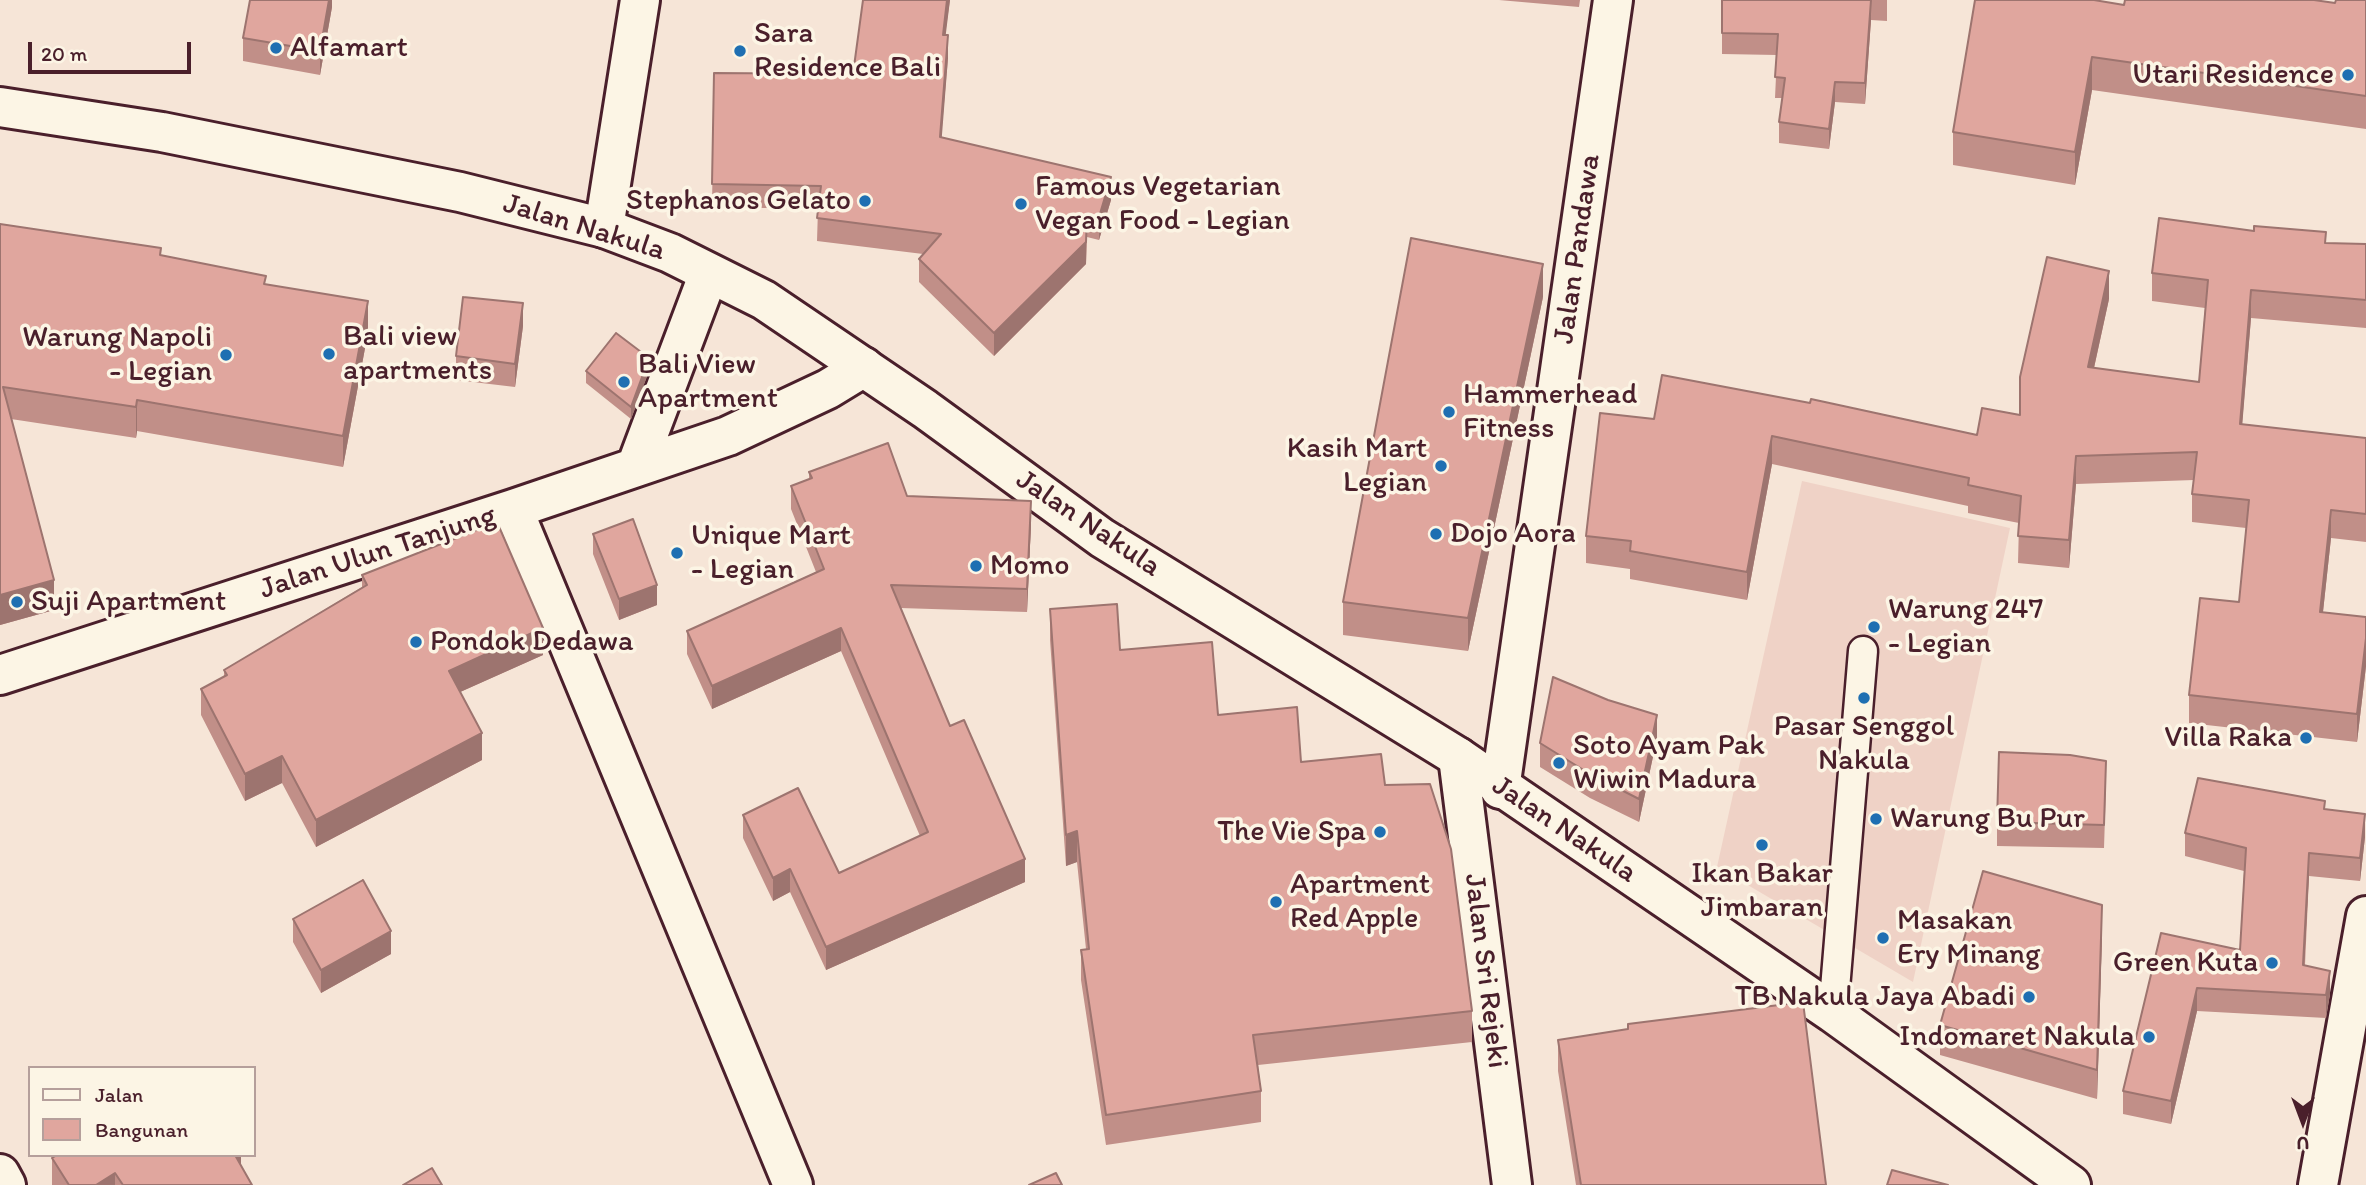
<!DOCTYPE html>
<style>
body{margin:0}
#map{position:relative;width:2366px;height:1185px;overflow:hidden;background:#f6e5d7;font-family:Itim,sans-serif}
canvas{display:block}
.legend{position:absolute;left:28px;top:1066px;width:228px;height:91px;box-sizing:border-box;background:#fcf5e5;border:2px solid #b59f9b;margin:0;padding:9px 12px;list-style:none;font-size:21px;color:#4a1f2b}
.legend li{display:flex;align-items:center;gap:14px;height:35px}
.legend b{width:35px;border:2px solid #b59f9b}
.north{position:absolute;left:2268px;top:1087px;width:70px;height:70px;-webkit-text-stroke:5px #fcf5e5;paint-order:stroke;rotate:180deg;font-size:19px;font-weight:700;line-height:28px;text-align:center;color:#4a1f2b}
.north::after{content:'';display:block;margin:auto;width:24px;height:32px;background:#4a1f2b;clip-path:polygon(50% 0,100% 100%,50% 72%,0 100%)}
.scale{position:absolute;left:28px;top:42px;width:163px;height:32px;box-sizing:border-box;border:4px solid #4a1f2b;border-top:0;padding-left:9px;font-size:21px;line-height:24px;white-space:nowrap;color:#4a1f2b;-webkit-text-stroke:5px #fcf5e5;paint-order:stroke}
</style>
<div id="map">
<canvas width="2366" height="1185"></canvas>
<ul class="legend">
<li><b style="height:9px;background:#fcf5e5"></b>Jalan</li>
<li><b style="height:19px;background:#e0a69e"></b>Bangunan</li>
</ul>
<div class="north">U</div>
<div class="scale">20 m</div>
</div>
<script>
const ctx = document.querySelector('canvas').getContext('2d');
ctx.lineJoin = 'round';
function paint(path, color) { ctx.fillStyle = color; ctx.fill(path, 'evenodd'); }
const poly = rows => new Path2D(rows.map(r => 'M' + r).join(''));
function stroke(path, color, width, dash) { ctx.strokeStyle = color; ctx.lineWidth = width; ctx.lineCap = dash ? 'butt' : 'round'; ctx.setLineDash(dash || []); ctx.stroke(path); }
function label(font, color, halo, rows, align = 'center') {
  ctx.font = font + ' Itim,sans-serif'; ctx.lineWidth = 7; ctx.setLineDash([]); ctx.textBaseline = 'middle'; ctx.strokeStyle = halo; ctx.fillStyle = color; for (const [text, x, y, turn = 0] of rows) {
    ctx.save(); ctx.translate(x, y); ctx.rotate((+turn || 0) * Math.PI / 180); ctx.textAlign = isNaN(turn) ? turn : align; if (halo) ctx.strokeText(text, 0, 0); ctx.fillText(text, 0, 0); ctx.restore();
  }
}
paint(poly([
 [1802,481,2010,528,1913,982,1717,867]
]), '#efd2c6');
const service = poly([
 [1833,1013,1863,651]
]);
const minor = poly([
 [604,228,640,0],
 [636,467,709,273],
 [513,509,793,1185],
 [0,675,513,509,728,436,828,389,864,367],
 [1458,757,1512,1185],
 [1500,789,1613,0],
 [0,1174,6,1185],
 [2318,1185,2366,916]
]);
const secondary = poly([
 [0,107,162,132,460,192,604,228,670,253,764,300,925,409,1102,538,1458,757,1833,1013,2071,1185]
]);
stroke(service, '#4a1f2b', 33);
stroke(minor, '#4a1f2b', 44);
stroke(secondary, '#4a1f2b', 44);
stroke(service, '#fcf5e5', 28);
stroke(minor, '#fcf5e5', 38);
stroke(secondary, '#fcf5e5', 38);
paint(poly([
 [332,0,332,7,320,75,243,61,243,38],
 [863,0,950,0,945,35,948,58,941,138,1111,200,1099,240,1087,237,1086,264,994,356,919,282,919,259,923,254,817,241,818,209,712,207,714,73,853,74],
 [1499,0,1580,0,1579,7],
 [1722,0,1887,0,1887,21,1871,20,1865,104,1835,102,1829,149,1779,143,1779,122,1782,98,1775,98,1777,55,1722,54],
 [2366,0,2366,129,2092,90,2075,185,1953,165,1953,132,2124,5,2335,3],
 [0,224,161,255,266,284,368,332,343,467,137,431,136,438,11,419,54,610,0,625],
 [2326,243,2366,244,2366,328,2251,318,2242,424,2366,438,2366,542,2331,538,2323,612,2366,617,2366,666,2357,742,2189,723,2189,695,2239,602,2246,528,2192,522,2192,494,2194,480,2076,484,2069,568,2018,563,2019,523,1968,513,1968,506,1772,464,1747,600,1630,579,1630,569,1586,563,1586,536,1654,419,1977,435,2020,415,2109,299,2094,368,2199,382,2205,308,2152,301,2152,273],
 [1543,297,1468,651,1343,635,1343,602],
 [523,326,515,387,456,380,456,356],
 [586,371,649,371,631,419,586,383],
 [809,472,907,496,1031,524,1027,612,900,608,950,726,1025,882,826,970,790,892,773,901,743,838,743,815,839,873,920,836,841,651,712,709,687,654,687,631,816,572,791,509,791,486,809,479],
 [593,534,657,605,619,620,593,554],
 [362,575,543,655,460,692,482,760,316,847,282,783,245,801,201,715,201,689,224,677,224,670,362,587],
 [1050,609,1120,650,1218,715,1301,762,1385,785,1472,1011,1472,1042,1258,1065,1261,1091,1261,1122,1106,1145,1081,980,1081,950,1086,949,1077,862,1066,866,1050,640],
 [1657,738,1639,822,1590,798,1540,767,1540,743],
 [2106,785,2104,848,1997,846,1997,822],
 [2325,809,2365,837,2360,881,2309,876,2305,965,2330,994,2326,1018,2197,1011,2171,1124,2123,1114,2123,1091,2161,933,2240,950,2244,871,2185,856,2185,833],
 [293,919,391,954,321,993,293,942],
 [2102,934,2097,1099,1940,1055,1940,1025],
 [1558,1040,1826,1185,1576,1185,1558,1071],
 [241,1155,241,1165,252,1185,52,1185,52,1158]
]), '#c18f88');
paint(poly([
 [329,0,332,0,332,7,320,75,320,51],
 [947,0,950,0,943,57,943,35],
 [1871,0,1871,20,1865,104,1865,83],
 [948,35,948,58,940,160,940,137],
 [2092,57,2092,90,2075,185,2075,152],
 [1835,82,1835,102,1829,149,1829,129],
 [1111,177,1111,200,1099,240,1099,217],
 [1087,215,1086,264,994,356,994,333],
 [1543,264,1543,297,1468,651,1468,618],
 [2109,271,2109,299,2088,395,2088,367],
 [2251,290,2251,318,2240,452,2240,424],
 [368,301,368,332,343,467,343,436],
 [523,303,523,326,515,387,515,364],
 [649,358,649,371,631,419,631,407],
 [137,400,137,431,136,438,136,407],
 [1772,436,1772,464,1747,600,1747,572],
 [2076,456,2076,484,2069,568,2069,540],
 [1031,501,1031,524,1027,612,1027,589],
 [2331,510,2331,538,2320,639,2320,612],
 [54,580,54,610,0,625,0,595],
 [657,585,657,605,619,620,619,599],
 [543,628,543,655,449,697,449,671],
 [841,628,841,651,712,709,712,686],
 [2366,638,2366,666,2357,742,2357,714],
 [1657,715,1657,738,1639,822,1639,799],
 [482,733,482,760,316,847,316,820],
 [282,756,282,783,245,801,245,774],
 [2365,814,2365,837,2360,881,2360,858],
 [1077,831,1077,862,1066,866,1066,835],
 [2309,853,2309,876,2303,988,2303,965],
 [1025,859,1025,882,826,970,826,947],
 [790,869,790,892,773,901,773,878],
 [2102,905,2102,934,2097,1099,2097,1070],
 [391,931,391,954,321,993,321,970],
 [2330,971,2330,994,2326,1018,2326,995],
 [2197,988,2197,1011,2171,1124,2171,1101],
 [228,1155,241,1155,241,1170],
 [115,1173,115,1185,96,1185]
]), '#9d746f');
const building = poly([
 [250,0,329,0,320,51,243,38,250,0],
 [863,0,947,0,943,35,948,35,940,137,1111,177,1099,217,1087,215,1086,242,994,333,919,259,941,234,817,218,821,186,712,184,714,73,853,74,863,0],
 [1722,0,1871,0,1865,83,1835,82,1829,129,1779,122,1785,78,1775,77,1778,34,1722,33,1722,0],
 [1975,0,2094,0,2124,5,2125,0,2314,0,2335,3,2336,0,2366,0,2366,96,2092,57,2075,152,1953,132,1975,0],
 [2159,218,2254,231,2254,226,2326,232,2325,243,2366,244,2366,300,2251,290,2240,424,2366,438,2366,514,2331,510,2320,612,2366,617,2366,638,2357,714,2189,695,2200,598,2239,602,2249,500,2192,494,2197,452,2076,456,2069,540,2018,536,2021,496,1968,485,1969,478,1772,436,1747,572,1630,551,1631,541,1586,536,1600,413,1654,419,1662,375,1810,403,1811,399,1977,435,1982,408,2020,415,2020,377,2047,257,2109,271,2088,367,2199,382,2208,280,2152,273,2159,218],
 [0,224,161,248,160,255,266,276,264,284,368,301,343,436,137,400,136,407,3,387,54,580,0,595,0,224],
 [1411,238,1543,264,1468,618,1343,602,1411,238],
 [463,297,523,303,515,364,456,356,463,297],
 [616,333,649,358,631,407,586,371,616,333],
 [888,443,907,496,1031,501,1027,589,891,585,950,726,964,720,1025,859,826,947,790,869,773,878,743,815,798,788,839,873,928,832,841,628,712,686,687,631,824,569,791,486,812,478,809,472,888,443],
 [633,519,657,585,619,599,593,534,633,519],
 [497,522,543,628,449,671,482,733,316,820,282,756,245,774,201,689,227,675,224,670,367,585,362,575,497,522],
 [1117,604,1120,650,1212,642,1218,715,1297,707,1301,762,1381,754,1385,785,1430,784,1451,849,1472,1011,1253,1035,1261,1091,1106,1115,1081,950,1089,949,1077,831,1066,835,1050,609,1117,604],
 [1553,677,1608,700,1657,715,1639,799,1590,774,1540,743,1553,677],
 [1999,752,2070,755,2106,761,2104,825,1997,822,1999,752],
 [2198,778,2325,801,2324,809,2365,814,2360,858,2309,853,2303,965,2330,971,2326,995,2197,988,2171,1101,2123,1091,2161,933,2240,950,2246,848,2185,833,2198,778],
 [1983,871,2102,905,2097,1070,1940,1025,1983,871],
 [363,880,391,931,321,970,293,919,363,880],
 [1803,1002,1826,1185,1581,1185,1558,1040,1628,1029,1628,1024,1803,1002],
 [57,1155,235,1155,252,1185,123,1185,115,1173,96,1185,69,1185,52,1158,57,1155],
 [432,1168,442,1185,403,1185,432,1168],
 [1892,1170,1948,1185,1887,1185,1892,1170],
 [1056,1173,1062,1185,1029,1185,1056,1173]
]);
paint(building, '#e0a69e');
stroke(building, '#9d746f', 2);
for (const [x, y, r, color] of [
 [276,48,7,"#1f6fb2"],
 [740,51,7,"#1f6fb2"],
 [2348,75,7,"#1f6fb2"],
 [865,201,7,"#1f6fb2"],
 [1021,204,7,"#1f6fb2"],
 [329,354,7,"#1f6fb2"],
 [226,355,7,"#1f6fb2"],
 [624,382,7,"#1f6fb2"],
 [1449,412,7,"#1f6fb2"],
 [1441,466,7,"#1f6fb2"],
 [1436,534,7,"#1f6fb2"],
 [677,553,7,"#1f6fb2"],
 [976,566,7,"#1f6fb2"],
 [17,602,7,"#1f6fb2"],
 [1874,627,7,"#1f6fb2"],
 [416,642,7,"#1f6fb2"],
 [1864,698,7,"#1f6fb2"],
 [2306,738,7,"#1f6fb2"],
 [1559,763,7,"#1f6fb2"],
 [1876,819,7,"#1f6fb2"],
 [1380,832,7,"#1f6fb2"],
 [1762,845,7,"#1f6fb2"],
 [1276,902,7,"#1f6fb2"],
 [1883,938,7,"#1f6fb2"],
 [2272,963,7,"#1f6fb2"],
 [2029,997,7,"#1f6fb2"],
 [2149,1037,7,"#1f6fb2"]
]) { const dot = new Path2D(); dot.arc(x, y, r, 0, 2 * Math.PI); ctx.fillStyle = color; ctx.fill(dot); stroke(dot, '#fcf5e5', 2.5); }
label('30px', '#4a1f2b', '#fcf5e5', [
 ["Sara",754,34],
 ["Residence Bali",754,68],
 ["Alfamart",290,48],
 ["Utari Residence",2334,75,"right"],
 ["Famous Vegetarian",1035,187],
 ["Vegan Food - Legian",1035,221],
 ["Stephanos Gelato",851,201,"right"],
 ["Bali view",343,337],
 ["apartments",343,371],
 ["Warung Napoli",212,338,"right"],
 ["- Legian",212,372,"right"],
 ["Bali View",638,365],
 ["Apartment",638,399],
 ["Hammerhead",1463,395],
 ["Fitness",1463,429],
 ["Kasih Mart",1427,449,"right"],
 ["Legian",1427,483,"right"],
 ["Dojo Aora",1450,534],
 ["Unique Mart",691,536],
 ["- Legian",691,570],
 ["Momo",990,566],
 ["Suji Apartment",31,602],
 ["Warung 247",1888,610],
 ["- Legian",1888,644],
 ["Pondok Dedawa",430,642],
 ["Pasar Senggol",1864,727,"center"],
 ["Nakula",1864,761,"center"],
 ["Villa Raka",2292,738,"right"],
 ["Soto Ayam Pak",1573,746],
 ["Wiwin Madura",1573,780],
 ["Warung Bu Pur",1890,819],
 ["The Vie Spa",1366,832,"right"],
 ["Ikan Bakar",1762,874,"center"],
 ["Jimbaran",1762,908,"center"],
 ["Apartment",1290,885],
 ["Red Apple",1290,919],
 ["Masakan",1897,921],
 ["Ery Minang",1897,955],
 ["Green Kuta",2258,963,"right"],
 ["TB Nakula Jaya Abadi",2015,997,"right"],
 ["Indomaret Nakula",2135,1037,"right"]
], 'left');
label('30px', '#4a1f2b', '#fcf5e5', [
 ["Jalan Nakula",584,228,17],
 ["Jalan Pandawa",1578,249,-82],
 ["Jalan Nakula",1088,524,34],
 ["Jalan Ulun Tanjung",378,553,-18],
 ["Jalan Nakula",1564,830,34],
 ["Jalan Sri Rejeki",1485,971,83]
]);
</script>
